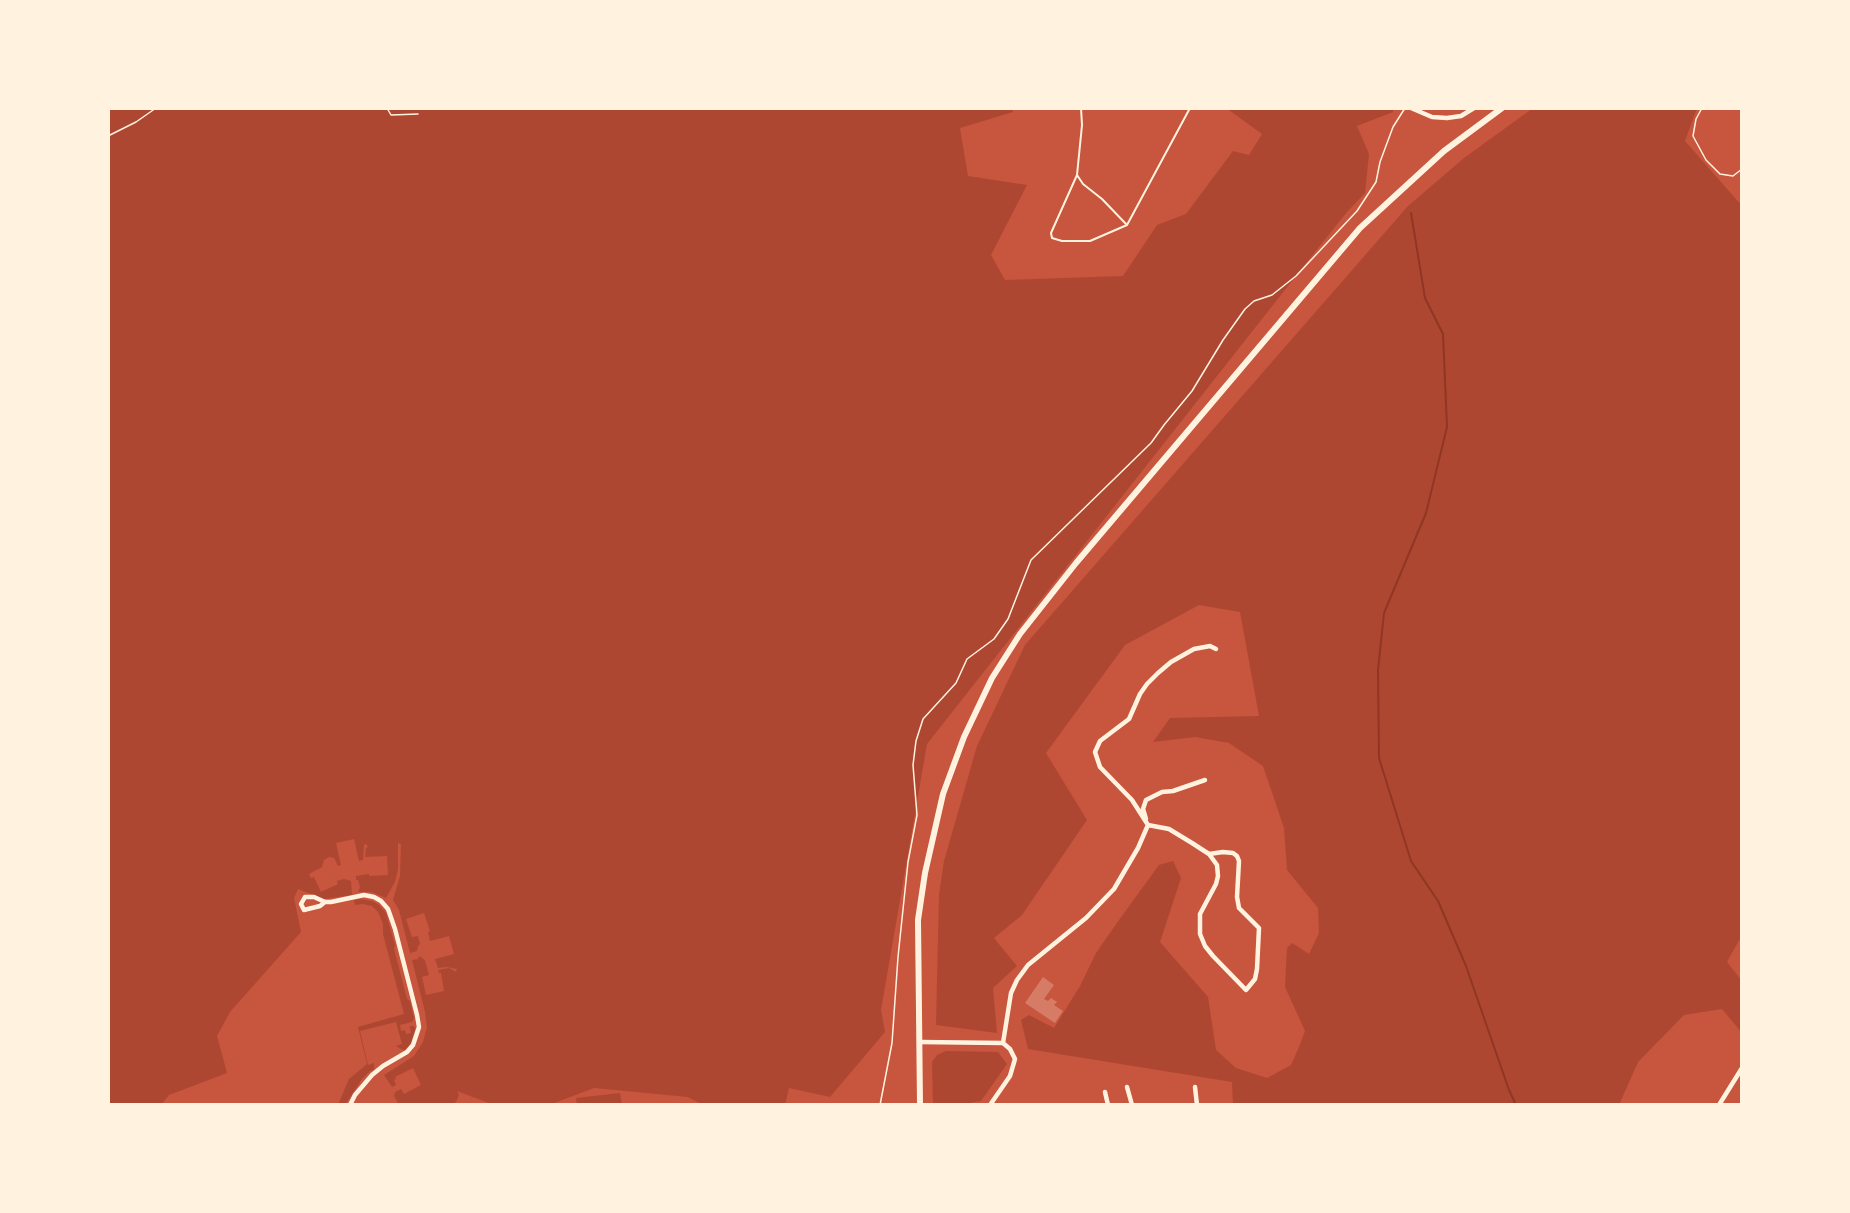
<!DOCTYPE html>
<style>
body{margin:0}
#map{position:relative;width:1850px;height:1213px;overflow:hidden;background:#c8553d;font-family:"Sofia Sans Condensed",sans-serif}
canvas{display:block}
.frame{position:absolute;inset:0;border:110px solid #fff3e0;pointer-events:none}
</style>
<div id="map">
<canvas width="1850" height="1213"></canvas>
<div class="frame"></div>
</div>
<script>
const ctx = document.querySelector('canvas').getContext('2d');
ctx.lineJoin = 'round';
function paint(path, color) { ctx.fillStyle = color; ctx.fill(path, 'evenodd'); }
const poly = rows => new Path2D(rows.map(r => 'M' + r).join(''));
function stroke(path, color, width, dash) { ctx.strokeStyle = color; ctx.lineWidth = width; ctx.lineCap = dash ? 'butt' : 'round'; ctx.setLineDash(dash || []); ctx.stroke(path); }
paint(poly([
 [108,108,1012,108,1013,112,960,128,968,176,1027,185,991,255,1005,280,1123,276,1157,225,1186,214,1233,151,1249,155,1262,134,1226,108,1393,108,1393,112,1357,126,1369,154,1365,193,1347,212,1299,272,927,744,881,1010,885,1032,830,1097,789,1088,785,1105,703,1105,688,1097,594,1088,549,1105,494,1105,457,1091,459,1095,456,1102,450,1105,399,1105,394,1096,395,1092,401,1089,404,1094,421,1085,413,1068,395,1077,396,1079,394,1080,396,1085,392,1087,384,1075,414,1056,423,1042,427,1027,425,1012,412,960,418,959,419,956,425,960,429,975,422,977,426,995,444,991,441,973,439,973,438,970,449,968,456,972,457,969,446,967,438,968,435,959,454,954,449,936,430,941,428,932,430,931,424,913,406,919,412,937,418,936,420,944,418,946,417,951,410,953,399,910,393,900,400,876,401,844,398,843,398,869,395,882,386,898,371,892,358,892,360,887,358,880,356,880,356,876,369,874,369,876,388,875,387,856,365,857,366,848,368,847,366,844,364,845,363,860,359,861,354,839,336,843,341,865,338,866,334,858,329,857,324,860,322,867,309,874,311,878,314,877,321,892,338,884,337,881,340,880,344,879,351,881,352,895,324,899,298,889,294,898,301,932,230,1012,217,1036,227,1073,169,1095,161,1105,108,1105],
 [1533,108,1697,108,1685,141,1742,206,1742,935,1727,962,1742,981,1742,1033,1722,1009,1684,1015,1638,1062,1619,1105,1233,1105,1232,1082,1028,1049,1021,1020,1029,1015,1054,1028,1080,986,1096,953,1119,920,1159,865,1173,861,1181,878,1160,942,1208,997,1216,1050,1236,1068,1267,1078,1291,1065,1299,1047,1305,1031,1285,987,1287,948,1292,943,1309,954,1319,933,1318,908,1287,870,1284,828,1263,766,1229,743,1195,737,1153,742,1170,718,1259,716,1240,612,1199,605,1125,645,1046,753,1087,820,1022,915,994,938,1017,966,993,988,997,1033,936,1025,939,895,944,861,977,746,1025,645,1408,206,1464,158],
 [359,899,372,901,379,905,386,913,395,945,394,949,407,999,410,1001,414,1019,412,1022,400,1025,401,1031,405,1030,406,1034,411,1033,410,1026,414,1026,415,1029,411,1043,405,1050,403,1050,396,1046,402,1044,396,1022,360,1031,368,1065,374,1063,374,1070,370,1071,362,1079,345,1105,338,1105,349,1079,367,1064,358,1027,404,1014,383,934,383,924,378,912,372,906,363,904,355,905,354,900],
 [946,1051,998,1052,1007,1064,981,1101,958,1105,933,1105,932,1062,937,1055],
 [620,1093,622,1105,577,1105,576,1098]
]), '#ae4732');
stroke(poly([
 [1411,213,1425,298,1443,334,1447,427,1426,513,1384,613,1378,670,1379,758,1411,861,1438,901,1466,966,1509,1090,1516,1105]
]), '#8f3625', 2);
paint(poly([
 [1043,977,1054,985,1044,999,1048,1001,1051,998,1057,1002,1054,1005,1063,1011,1055,1023,1025,1003]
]), '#d67c66');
stroke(poly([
 [387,108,391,115,418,114],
 [1702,108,1696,119,1693,136,1706,160,1720,174,1733,176,1742,169],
 [108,136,136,122,156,108],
 [880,1105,892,1043,898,957,908,862,917,815,913,765,916,741,923,719,956,683,967,659,994,639,1008,619,1031,560,1151,443,1164,425,1192,391,1223,340,1245,309,1254,301,1272,295,1296,276,1357,211,1376,182,1380,162,1393,127,1405,108]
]), '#fff3e0', 1.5);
stroke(poly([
 [1081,108,1082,125,1077,175,1083,184,1102,199,1127,225],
 [1077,175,1051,233,1052,238,1062,241,1090,241,1127,225,1190,108]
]), '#fff3e0', 2);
stroke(poly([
 [1411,108,1432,117,1447,118,1461,116,1474,108],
 [1146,819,1143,809,1146,800,1162,792,1173,791,1205,780],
 [1148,825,1169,829,1192,843,1209,854,1217,865,1218,876,1216,884,1200,914,1200,934,1205,946,1213,956,1246,990,1255,979,1257,969,1259,928,1239,908,1237,897,1239,861,1237,856,1233,853,1223,852,1209,854],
 [1148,825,1132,800,1100,767,1095,752,1100,741,1129,719,1140,694,1147,684,1158,673,1171,662,1194,649,1210,646,1216,649],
 [325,902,320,906,304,910,301,904,305,897,314,897,325,902,331,902,364,895,374,897,381,901,388,909,395,929,417,1015,419,1027,413,1045,407,1052,383,1066,372,1075,355,1095,350,1105],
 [920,1042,1003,1043,1011,993,1017,980,1028,965,1086,918,1114,889,1138,848,1148,825],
 [1127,1087,1132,1105],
 [1195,1087,1197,1105],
 [1105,1092,1108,1105],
 [990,1105,1010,1076,1015,1059,1010,1049,1003,1043],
 [1719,1105,1742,1068]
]), '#fff3e0', 4.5);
stroke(poly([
 [920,1105,918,920,925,873,943,794,964,737,992,678,1020,634,1076,563,1360,228,1444,151,1502,108]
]), '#fff3e0', 6);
</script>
